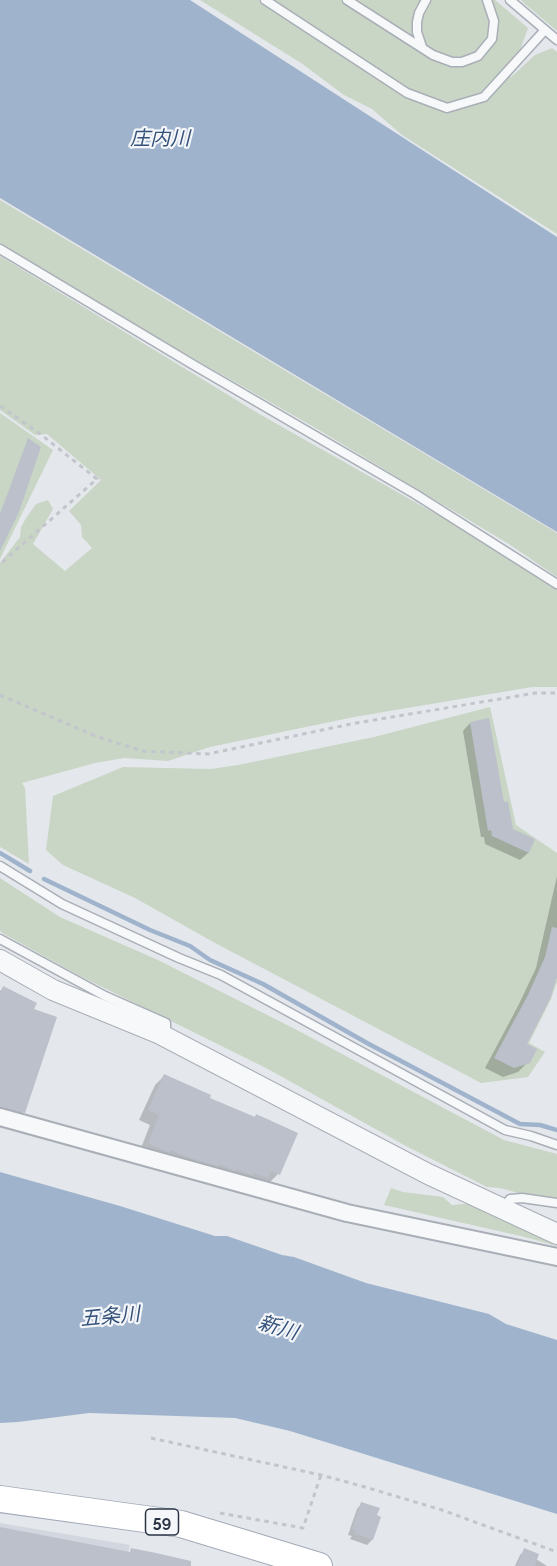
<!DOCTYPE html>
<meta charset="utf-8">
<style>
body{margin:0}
canvas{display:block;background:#e4e7ec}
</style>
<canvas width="557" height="1566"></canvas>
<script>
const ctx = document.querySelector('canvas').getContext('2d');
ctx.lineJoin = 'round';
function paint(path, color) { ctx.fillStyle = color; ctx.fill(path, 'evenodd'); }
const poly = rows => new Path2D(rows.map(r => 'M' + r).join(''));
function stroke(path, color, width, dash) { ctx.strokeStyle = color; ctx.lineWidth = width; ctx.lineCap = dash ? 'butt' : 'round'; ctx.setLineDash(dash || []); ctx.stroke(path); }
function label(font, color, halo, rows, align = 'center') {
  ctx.font = font + ' Raleway,"Noto Sans JP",sans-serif'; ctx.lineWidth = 4.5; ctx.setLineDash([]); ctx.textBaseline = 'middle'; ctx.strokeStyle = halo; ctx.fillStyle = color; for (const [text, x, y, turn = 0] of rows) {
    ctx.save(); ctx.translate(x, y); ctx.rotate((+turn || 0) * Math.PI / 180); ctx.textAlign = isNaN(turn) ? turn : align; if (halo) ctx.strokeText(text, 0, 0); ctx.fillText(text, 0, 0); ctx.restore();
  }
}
paint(poly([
 [0,1523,130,1545,125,1566,0,1566]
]), '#d2d6de');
paint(poly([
 [200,0,495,0,528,28,510,78,535,55,552,48,557,52,557,234,402,135,372,109,344,95,301,63],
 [521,0,557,0,557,31,525,4],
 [0,200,557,533,557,577,509,544,312,426,114,313,0,245],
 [0,256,261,415,514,558,557,588,557,687,532,687,354,717,210,747,168,761,124,758,95,763,22,783,25,788,29,864,0,847,0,563,20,537,21,527,26,518,36,504,48,500,53,509,33,544,65,571,92,548,82,537,81,525,69,511,101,480,47,434,35,435,0,410],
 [0,413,53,450,0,559],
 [490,707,516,825,557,853,557,982,551,999,529,1043,545,1052,528,1077,481,1083,215,943,135,898,63,865,46,850,53,796,123,767,211,769,238,765,374,737],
 [0,878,60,917,158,960,295,1029,504,1140,557,1154,557,1199,522,1194,500,1188,487,1187,404,1145,268,1069,80,976,4,934,0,931],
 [391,1188,403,1192,443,1197,452,1205,474,1203,557,1244,557,1246,525,1237,384,1205]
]), '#c9d6c5');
paint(poly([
 [0,0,190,0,557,237,557,532,0,198],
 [0,1172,120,1206,215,1236,227,1236,282,1255,294,1257,366,1283,489,1314,506,1324,557,1340,557,1514,290,1431,235,1418,89,1413,18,1422,0,1423]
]), '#9fb4cc');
paint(poly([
 [470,723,512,830,533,840,528,853,520,860,485,844,484,837,481,837,463,731],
 [557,876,557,977,555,977,525,1044,528,1062,518,1072,503,1077,485,1068,518,1006,536,968],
 [3,988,32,1010,23,1112,13,1123,0,1120,0,991],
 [164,1076,208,1098,278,1174,268,1184,139,1153,150,1125,139,1120,155,1085],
 [362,1503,372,1540,367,1545,350,1539,352,1536,348,1535,357,1509],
 [525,1550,536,1559,547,1566,515,1566,520,1555]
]), '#0003');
stroke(poly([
 [0,853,30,871],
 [44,879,150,930,190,946,210,960,263,984,367,1043,520,1124,540,1125,557,1130]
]), '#9fb4cc', 4.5);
paint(poly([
 [28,438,41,447,19,512,0,551,0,514],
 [489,718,504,802,508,801,513,829,535,839,529,853,492,836,491,830,488,831,470,722],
 [552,927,557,928,557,977,550,999,527,1044,537,1049,530,1063,514,1068,494,1058,528,995,545,957],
 [3,986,37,1003,34,1009,57,1017,25,1113,0,1107,0,994],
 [164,1074,211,1095,210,1098,255,1117,256,1114,298,1133,280,1175,271,1171,268,1178,254,1173,253,1176,237,1169,235,1171,219,1164,218,1166,199,1161,170,1150,169,1153,148,1143,159,1115,148,1110],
 [361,1502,380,1508,377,1515,381,1517,373,1540,355,1534,356,1531,352,1529],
 [0,1527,130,1552,131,1548,156,1553,191,1561,191,1566,0,1566],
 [524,1548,539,1554,535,1566,517,1566]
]), '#bbc0ca');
const service = poly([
 [265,0,407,93,447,108,484,97,544,31],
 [347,0,433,55,452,62,462,62,478,56,492,39,494,21,487,0],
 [510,0,557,40],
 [422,47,417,32,417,22,419,13,426,0],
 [0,249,192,364,415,494,557,584],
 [0,866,62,904,179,958,221,975,505,1130,531,1136,557,1145],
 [0,939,105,996,166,1023,166,1035],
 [503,1209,510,1199,522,1198,557,1203]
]);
const minor = poly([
 [0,1117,347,1213,557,1257]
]);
const tertiary = poly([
 [0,960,53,990,158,1033,428,1174,557,1234]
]);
const primary = poly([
 [0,1499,181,1524,319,1566]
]);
stroke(service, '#a9aeb7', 11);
stroke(minor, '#a9aeb7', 20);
stroke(tertiary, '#a9aeb7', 22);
stroke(primary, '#a3abb8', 28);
stroke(poly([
 [0,406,39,433,97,479,0,564],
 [0,695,98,737,143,751,208,754,351,724,535,693,557,693],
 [151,1438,321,1475,365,1487,442,1510,557,1552],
 [220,1513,303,1528,321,1475]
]), '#c2c5cb', 3, [4.5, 4.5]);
stroke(service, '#f7f8fa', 8);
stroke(minor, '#f7f8fa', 16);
stroke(tertiary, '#f7f8fa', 20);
stroke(primary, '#fff', 26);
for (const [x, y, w] of [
 [162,1522,33]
]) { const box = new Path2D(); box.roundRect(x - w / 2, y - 13, w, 26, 4.5); ctx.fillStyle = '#f4f6f9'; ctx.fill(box); stroke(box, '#2b3445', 1.5); }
label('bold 16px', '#2b3445', null, [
 ["59",162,1522]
]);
label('italic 20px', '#34527a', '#f4f6f9', [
 ["庄内川",160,139],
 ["五条川",110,1317,-5],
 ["新川",278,1328,17]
]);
</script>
